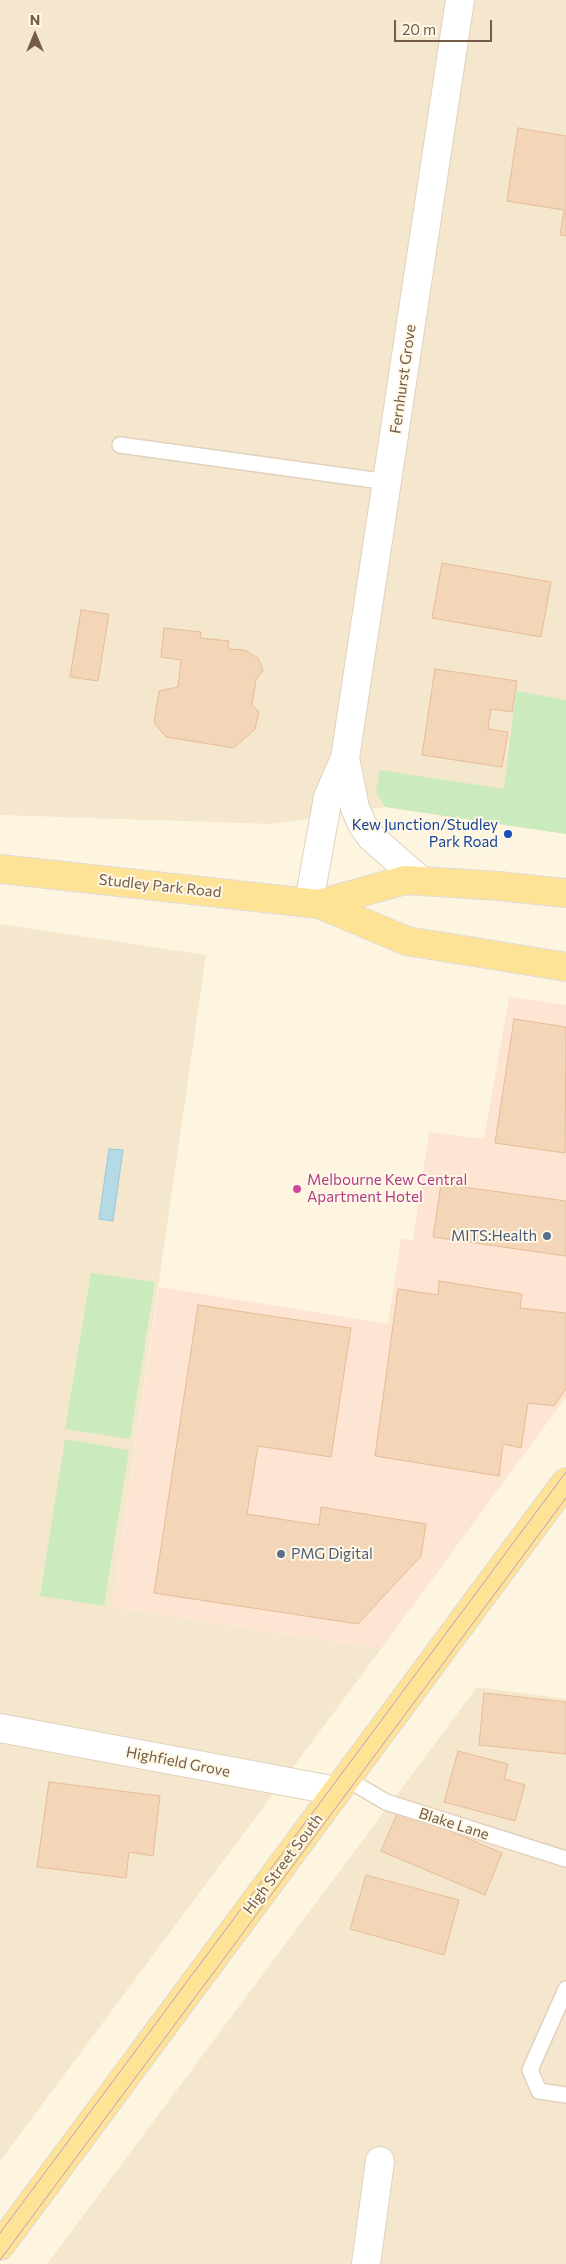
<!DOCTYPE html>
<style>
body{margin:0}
#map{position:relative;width:566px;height:2264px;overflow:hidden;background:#fdf5e0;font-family:Commissioner,sans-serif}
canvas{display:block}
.north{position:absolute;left:10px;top:10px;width:50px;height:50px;-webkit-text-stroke:4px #fff8e7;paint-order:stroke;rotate:0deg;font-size:14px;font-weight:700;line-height:20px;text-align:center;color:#745c47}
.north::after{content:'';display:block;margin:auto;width:18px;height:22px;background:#745c47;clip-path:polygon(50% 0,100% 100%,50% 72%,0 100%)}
.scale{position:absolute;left:394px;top:20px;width:98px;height:22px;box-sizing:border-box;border:2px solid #745c47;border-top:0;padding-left:6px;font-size:15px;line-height:18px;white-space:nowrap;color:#745c47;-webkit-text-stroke:4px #fff8e7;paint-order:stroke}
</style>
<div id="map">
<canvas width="566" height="2264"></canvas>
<div class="north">N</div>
<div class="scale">20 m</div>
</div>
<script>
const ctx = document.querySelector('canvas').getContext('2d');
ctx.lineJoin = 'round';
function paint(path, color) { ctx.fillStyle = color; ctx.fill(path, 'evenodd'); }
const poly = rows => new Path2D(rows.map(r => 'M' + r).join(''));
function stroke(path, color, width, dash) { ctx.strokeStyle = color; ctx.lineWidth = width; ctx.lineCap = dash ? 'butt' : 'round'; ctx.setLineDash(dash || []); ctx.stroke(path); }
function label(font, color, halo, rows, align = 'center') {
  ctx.font = font + ' Commissioner,sans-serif'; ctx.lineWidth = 4; ctx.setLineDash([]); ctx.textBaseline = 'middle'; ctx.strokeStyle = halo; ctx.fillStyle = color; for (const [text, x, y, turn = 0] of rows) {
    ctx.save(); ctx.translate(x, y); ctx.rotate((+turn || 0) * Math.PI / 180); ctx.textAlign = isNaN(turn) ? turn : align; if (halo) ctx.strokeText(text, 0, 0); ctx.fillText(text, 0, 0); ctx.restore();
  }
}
paint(poly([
 [0,0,566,0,566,834,385,807,272,824,0,815],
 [0,924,206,955,112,1607,381,1649,0,2161],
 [477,1687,566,1699,566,2264,47,2264]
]), '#f5e7ce');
paint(poly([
 [509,997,566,1005,566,1397,381,1649,112,1607,159,1287,388,1324,401,1239,413,1240,429,1132,484,1139]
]), '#fee4d3');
paint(poly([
 [516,691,566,700,566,834,385,807,376,792,380,770,504,789],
 [91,1273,155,1282,130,1439,65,1429],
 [65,1439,129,1450,104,1606,40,1596]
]), '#cbeabe');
const water = poly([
 [109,1149,123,1150,113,1221,99,1219,109,1149]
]);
paint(water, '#b4dae6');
stroke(water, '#9ac8d8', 1);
const building = poly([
 [518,128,566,136,566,236,560,235,564,210,507,201,518,128],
 [442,563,551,582,541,637,432,618,442,563],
 [81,610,109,614,98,681,70,677,81,610],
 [164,628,201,632,200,638,229,641,228,649,245,650,258,658,263,670,256,680,252,705,259,712,255,729,234,748,166,737,154,723,159,691,178,687,181,660,161,657,164,628],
 [435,669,517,681,512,712,491,709,488,729,508,732,502,767,422,755,435,669],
 [514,1019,566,1027,565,1153,495,1143,514,1019],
 [441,1184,566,1201,566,1256,433,1237,441,1184],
 [439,1281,522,1294,520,1308,566,1313,566,1389,554,1406,528,1403,521,1448,503,1444,499,1476,375,1456,398,1289,438,1295,439,1281],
 [198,1305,351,1328,331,1457,258,1446,247,1514,319,1525,321,1507,426,1524,421,1556,358,1624,154,1593,198,1305],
 [484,1693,566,1702,566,1754,479,1745,484,1693],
 [458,1751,508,1764,504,1779,525,1785,515,1821,444,1802,458,1751],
 [49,1782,160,1796,153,1856,129,1852,126,1878,37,1867,49,1782],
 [399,1809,502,1853,485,1895,381,1851,399,1809],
 [366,1875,459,1900,444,1955,350,1929,366,1875]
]);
paint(building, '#f3d5b7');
stroke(building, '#e6bd97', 1);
const service = poly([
 [120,445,388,482],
 [347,1779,386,1802,566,1859],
 [566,1989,530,2070,539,2091,566,2095]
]);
const minor = poly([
 [345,758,355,808,362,824,371,837,420,880],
 [309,902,328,797,345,758,460,0],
 [0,1728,337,1791],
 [366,2264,380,2161]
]);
const primary = poly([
 [0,869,319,904,407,941,566,967],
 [319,904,405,880,499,886,566,893],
 [0,2246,566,1482]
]);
stroke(service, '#e1d1bc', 18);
stroke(minor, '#e1d1bc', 30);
stroke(primary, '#e0dbd7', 30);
stroke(service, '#fff', 15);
stroke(minor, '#fff', 28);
stroke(primary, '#fee296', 28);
stroke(poly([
 [0,2233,566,1472],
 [0,2260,566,1498]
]), '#b89fc6', 1);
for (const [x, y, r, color] of [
 [508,834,5,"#1a4fb4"],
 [297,1189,5,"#d1479c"],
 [547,1236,5,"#5c6f8a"],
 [281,1554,5,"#5c6f8a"]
]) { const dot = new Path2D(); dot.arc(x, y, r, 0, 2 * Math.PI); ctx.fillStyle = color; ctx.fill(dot); stroke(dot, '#fff8e7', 2); }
label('15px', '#745c47', '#fff8e7', [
 ["Fernhurst Grove",403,379,-82],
 ["Studley Park Road",160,886,6],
 ["Highfield Grove",178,1762,11],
 ["Blake Lane",454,1824,18],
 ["High Street South",283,1864,-53]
]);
label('15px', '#164399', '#fff8e7', [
 ["Kew Junction/Studley",498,825],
 ["Park Road",498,842]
], 'right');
label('15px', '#b23c85', '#fff8e7', [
 ["Melbourne Kew Central",307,1180],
 ["Apartment Hotel",307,1197]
], 'left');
label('15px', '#4e5e75', '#fff8e7', [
 ["MITS:Health",537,1236],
 ["PMG Digital",291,1554,"left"]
], 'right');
</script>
